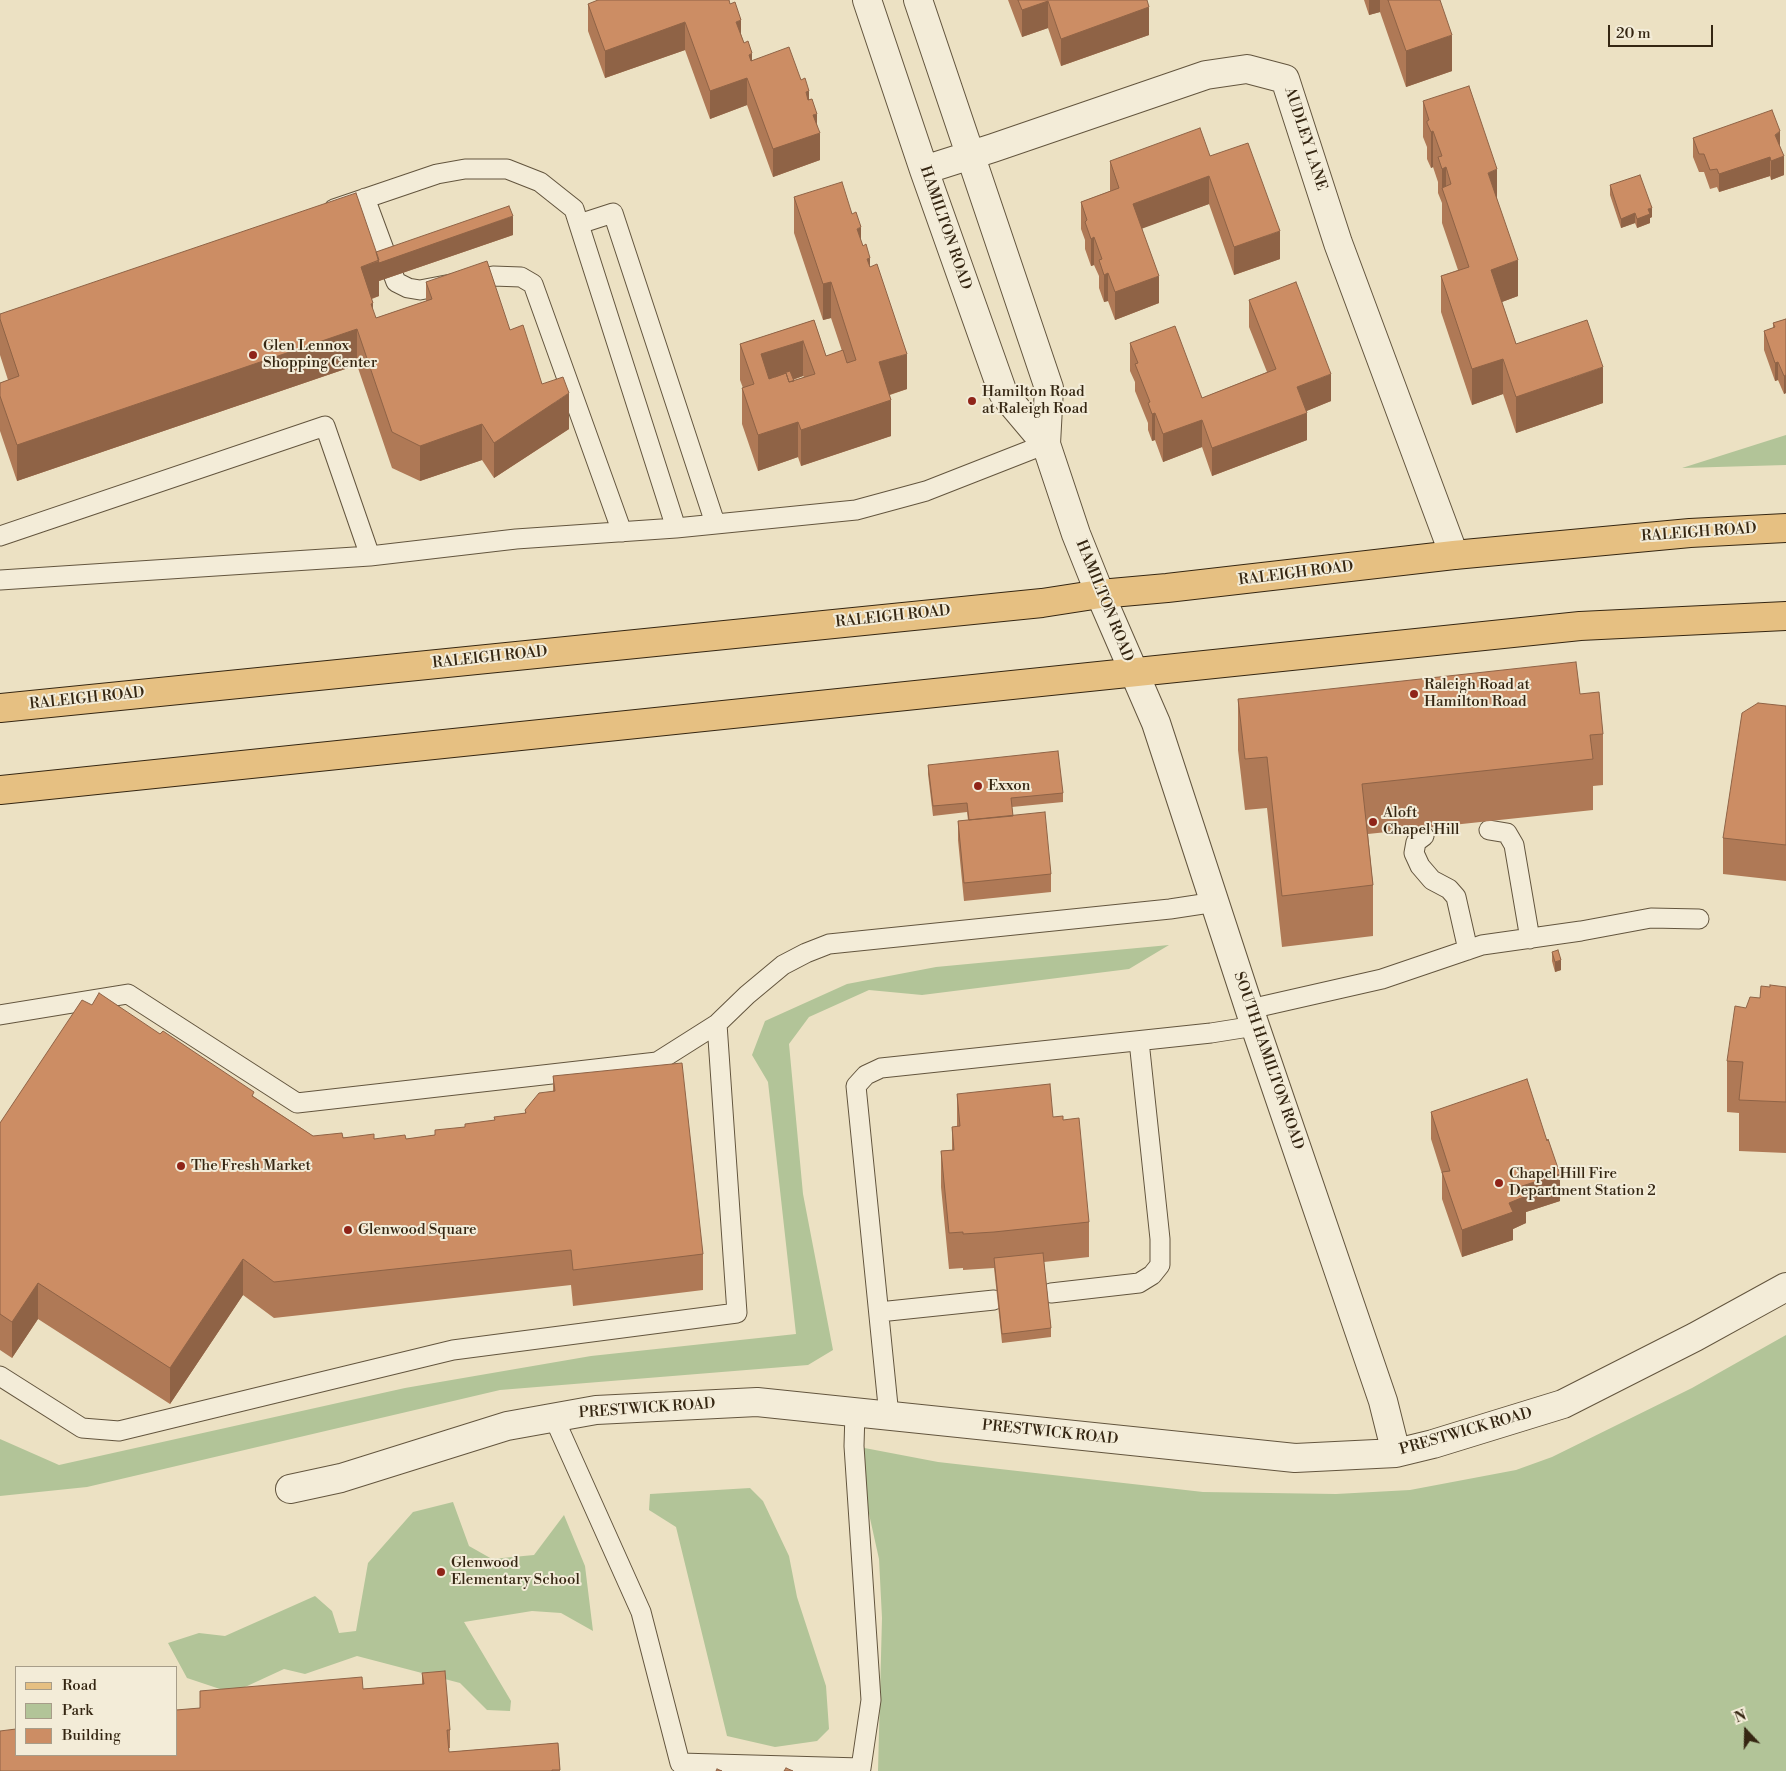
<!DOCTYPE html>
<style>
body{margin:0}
#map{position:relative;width:1786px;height:1771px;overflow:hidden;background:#ece1c3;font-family:"Libre Bodoni",serif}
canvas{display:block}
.legend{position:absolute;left:15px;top:1666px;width:162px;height:90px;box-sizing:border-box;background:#f3ecd8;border:1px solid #a79d89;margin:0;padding:6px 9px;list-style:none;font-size:15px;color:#352612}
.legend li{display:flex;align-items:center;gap:10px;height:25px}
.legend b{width:25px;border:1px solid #a79d89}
.north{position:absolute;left:1721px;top:1706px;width:50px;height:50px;-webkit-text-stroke:4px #f3ecd8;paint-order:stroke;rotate:339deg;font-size:14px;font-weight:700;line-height:20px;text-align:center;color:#352612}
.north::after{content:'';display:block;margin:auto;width:18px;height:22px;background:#352612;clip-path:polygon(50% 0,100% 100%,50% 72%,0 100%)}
.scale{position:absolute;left:1608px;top:25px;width:105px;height:22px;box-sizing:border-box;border:2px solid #352612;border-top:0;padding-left:6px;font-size:15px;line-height:18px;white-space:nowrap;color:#352612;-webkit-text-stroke:4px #f3ecd8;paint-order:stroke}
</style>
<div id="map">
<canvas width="1786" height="1771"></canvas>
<ul class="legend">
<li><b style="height:6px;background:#e6c082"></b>Road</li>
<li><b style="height:14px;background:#b2c498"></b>Park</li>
<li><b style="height:14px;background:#cc8d64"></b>Building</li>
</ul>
<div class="north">N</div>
<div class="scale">20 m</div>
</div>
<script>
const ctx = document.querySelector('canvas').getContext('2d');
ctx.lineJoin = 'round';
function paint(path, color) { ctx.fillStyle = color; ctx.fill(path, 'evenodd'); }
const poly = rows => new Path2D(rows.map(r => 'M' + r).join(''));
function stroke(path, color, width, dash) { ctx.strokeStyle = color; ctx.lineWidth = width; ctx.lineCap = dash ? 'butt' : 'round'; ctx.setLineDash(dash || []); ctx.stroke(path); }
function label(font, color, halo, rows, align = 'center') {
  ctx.font = font + ' "Libre Bodoni",serif'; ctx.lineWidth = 4; ctx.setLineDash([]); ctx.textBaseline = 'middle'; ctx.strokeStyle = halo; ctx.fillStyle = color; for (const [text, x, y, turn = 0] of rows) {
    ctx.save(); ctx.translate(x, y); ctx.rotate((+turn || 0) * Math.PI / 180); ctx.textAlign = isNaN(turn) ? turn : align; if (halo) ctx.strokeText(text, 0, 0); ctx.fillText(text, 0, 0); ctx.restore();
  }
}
paint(poly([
 [1786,435,1786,465,1682,468],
 [1169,945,1129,969,922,995,869,990,809,1017,789,1044,803,1194,833,1350,808,1365,500,1390,87,1487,0,1496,0,1439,59,1465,405,1388,591,1356,796,1334,768,1082,752,1055,765,1021,847,984,936,967],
 [1786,1335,1786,1771,878,1771,882,1618,879,1559,854,1446,938,1462,1203,1492,1336,1494,1410,1490,1516,1470,1552,1457,1692,1388],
 [750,1488,763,1501,789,1556,797,1597,826,1686,829,1729,817,1741,775,1747,727,1736,676,1527,649,1510,650,1494],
 [453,1502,469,1546,492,1559,534,1555,564,1515,585,1566,593,1631,561,1613,532,1611,464,1622,511,1701,510,1711,487,1710,460,1683,357,1656,305,1674,284,1669,232,1693,187,1678,168,1643,199,1633,225,1636,315,1596,332,1611,339,1633,356,1631,368,1563,413,1512]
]), '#b2c498');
const lane = poly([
 [365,198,396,282,408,288,420,290,493,276,521,277,533,284,622,532],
 [334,209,437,174,465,169,507,169,540,182,574,209,676,528],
 [579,224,613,213,715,523],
 [0,536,325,426,370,556],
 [0,580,370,556,516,539,676,528,856,510,926,491,1046,444],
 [1489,830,1507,833,1514,845,1530,939],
 [1424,836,1416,842,1414,853,1420,866,1432,880,1449,889,1456,897,1468,950],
 [1250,1009,1382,979,1482,945,1581,931,1651,918,1699,919],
 [0,1015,128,994,297,1103,657,1062,717,1024,737,1313,453,1350,119,1431,82,1428,0,1376],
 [717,1024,747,995,783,965,806,953,829,944,1170,909,1216,902],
 [1051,1293,1139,1283,1152,1275,1160,1265,1160,1239,1139,1041],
 [879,1312,994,1300],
 [855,1412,854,1446,871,1700,861,1768],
 [889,1416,856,1086,866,1075,881,1068,1211,1033,1255,1026],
 [554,1418,641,1612,680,1763,861,1768,860,1771]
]);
const street = poly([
 [867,0,924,170,1003,393,1046,444,1076,534,1100,594,1156,723,1255,1026,1383,1401,1396,1453],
 [918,0,1049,388,1046,444],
 [924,170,993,148,1206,75,1247,69,1285,79,1338,243,1454,555],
 [290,1489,341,1478,507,1426,596,1410,757,1402,1295,1458,1396,1453,1433,1444,1563,1404,1695,1337,1786,1287]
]);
const primary = poly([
 [0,708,1042,603,1100,594,1167,588,1454,555,1690,533,1786,528],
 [0,790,1580,626,1786,616]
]);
stroke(lane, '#63553e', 21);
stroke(street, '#63553e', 30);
stroke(primary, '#352612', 30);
stroke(lane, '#f3ecd8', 19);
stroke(street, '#f3ecd8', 28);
stroke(primary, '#e6c082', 28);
paint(poly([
 [1008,0,1147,0,1149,35,1061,66,1048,28,1022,37],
 [1364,0,1440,0,1452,71,1406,87,1380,12,1369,15],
 [588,4,741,34,744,43,752,60,801,80,809,100,817,124,820,160,773,177,747,105,710,119,685,50,605,78,588,31],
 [1423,101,1497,199,1518,296,1502,302,1516,344,1603,403,1516,433,1503,394,1472,405,1441,312,1441,276,1458,270,1442,223,1442,203,1438,193,1438,182,1433,167,1431,168,1427,159,1427,147,1423,137],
 [1693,138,1780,148,1784,175,1771,180,1770,176,1719,192,1717,187,1710,189,1704,172,1699,172,1693,157],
 [1210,156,1280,259,1234,275,1209,204,1142,228,1159,303,1115,320,1108,301,1104,302,1099,288,1099,276,1094,265,1091,266,1085,249,1085,240,1081,229,1081,202,1110,191,1110,161],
 [1610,185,1652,217,1650,218,1650,223,1637,228,1635,223,1621,228,1610,195],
 [794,197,861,241,870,267,907,389,890,395,891,436,801,466,798,457,758,471,742,424,742,388,743,388,740,380,740,344,814,320,826,356,842,351,831,318,823,320,794,233],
 [803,376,804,377,794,381,793,380],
 [513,235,379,281,379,296,372,299,373,312,376,318,426,301,426,282,510,330,569,429,494,478,482,460,420,481,392,468,357,365,17,481,0,431,0,383,8,380,0,355,0,314,376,252],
 [1249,300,1331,401,1306,411,1307,440,1212,476,1202,447,1163,462,1155,440,1152,441,1148,430,1148,423,1135,391,1135,382,1130,371,1130,343,1202,398,1267,372,1249,327],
 [1786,319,1786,393,1784,394,1778,380,1775,381,1764,350,1764,331,1773,328,1773,323],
 [1580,694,1603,734,1603,785,1593,786,1593,810,1368,834,1373,885,1373,936,1282,947,1267,808,1245,810,1238,750,1238,699],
 [1786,706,1786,881,1723,874,1723,838],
 [928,765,1063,793,1063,802,1012,807,1013,816,1051,874,1051,892,964,901,958,840,958,821,968,820,967,812,933,816,928,774],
 [1552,952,1561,970,1555,972,1552,961],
 [1770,987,1786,987,1786,1153,1739,1151,1739,1113,1727,1112,1727,1061,1760,998],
 [92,1005,160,1034,313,1136,374,1139,406,1139,435,1135,465,1127,525,1113,525,1110,553,1091,553,1076,703,1254,703,1290,573,1306,571,1285,274,1318,243,1295,170,1404,38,1319,12,1358,0,1350,0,1123],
 [957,1094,1063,1120,1089,1222,1089,1257,1044,1262,1051,1328,1051,1337,1002,1343,994,1268,963,1270,963,1268,949,1269,941,1187,941,1151,952,1150,952,1127,957,1127],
 [1431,1112,1560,1201,1526,1212,1526,1223,1513,1229,1513,1240,1462,1257,1442,1199,1442,1174,1431,1139],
 [422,1673,450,1730,450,1748,449,1748,449,1752,558,1743,560,1771,0,1771,16,1755,200,1708,363,1689,422,1684]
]), '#af7956');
paint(poly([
 [1369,0,1380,0,1380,12,1369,15],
 [1048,1,1048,28,1022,37,1022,10],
 [1149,7,1149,35,1061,66,1061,39],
 [741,20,741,48,736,22],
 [685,22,685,50,605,78,605,51],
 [1452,35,1452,71,1406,87,1406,51],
 [752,53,752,81,749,55],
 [747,78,747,105,710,119,710,91],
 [809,91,809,118,806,92],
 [817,114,817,134,820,133,820,160,773,177,773,149,813,115],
 [1433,131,1433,167,1431,168,1431,132],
 [1780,131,1780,150,1775,135],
 [1784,156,1784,175,1771,180,1771,161],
 [1770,157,1770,176,1719,192,1719,174],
 [1446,167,1446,198,1442,189,1442,169],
 [1497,169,1497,205,1488,173],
 [1209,176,1209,204,1133,232,1133,204],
 [1652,208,1652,217,1650,218,1650,223,1637,228,1637,219,1648,209],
 [1635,213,1635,223,1621,228,1621,219],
 [513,216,513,235,379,281,379,296,361,302,361,267],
 [861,227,861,263,857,229],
 [1280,231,1280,259,1234,275,1234,247],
 [1094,237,1094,265,1091,266,1091,239],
 [870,258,870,294,867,259],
 [1518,260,1518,296,1491,306,1491,270],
 [1108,273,1108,301,1104,302,1104,275],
 [1159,276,1159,303,1115,320,1115,292],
 [831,282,831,318,823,320,823,284],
 [373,303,373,339,371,304],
 [357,329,357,365,17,481,17,445],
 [803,341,803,376,761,390,761,354],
 [907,354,907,389,879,398,879,362],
 [1503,359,1503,394,1472,405,1472,369],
 [1778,362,1778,380,1775,381,1775,363],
 [1603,367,1603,403,1516,433,1516,397],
 [1331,374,1331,401,1297,415,1297,387],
 [1786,375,1786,393,1784,394,1784,376],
 [569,393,569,429,494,478,494,443],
 [891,400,891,436,801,466,801,430],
 [1155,413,1155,440,1152,441,1152,414],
 [1307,413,1307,440,1212,476,1212,448],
 [1202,420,1202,447,1163,462,1163,434],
 [798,422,798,457,758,471,758,435],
 [482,424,482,460,420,481,420,446],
 [1561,960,1561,970,1555,972,1555,962],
 [1560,1174,1560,1201,1526,1212,1526,1223,1513,1229,1513,1240,1462,1257,1462,1230,1509,1203,1522,1186],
 [243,1259,243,1295,170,1404,170,1368],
 [38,1283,38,1319,12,1358,12,1322]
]), '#8f6346');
const building = poly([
 [598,0,729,0,730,4,735,2,741,20,736,22,744,43,748,41,752,53,749,55,751,61,789,47,801,80,805,78,809,91,806,92,808,100,812,99,817,114,813,115,820,133,773,149,747,78,710,91,685,22,605,51,588,4,598,0],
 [1018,0,1147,0,1149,7,1061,39,1048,1,1022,10,1018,0],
 [1388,0,1440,0,1452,35,1406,51,1388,0],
 [1469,86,1497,169,1488,173,1518,260,1491,270,1516,344,1587,320,1603,367,1516,397,1503,359,1472,369,1441,276,1469,267,1442,188,1451,184,1446,167,1442,169,1438,157,1442,156,1433,131,1431,132,1427,123,1427,121,1429,120,1423,101,1469,86],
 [1772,110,1780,131,1775,135,1784,156,1771,161,1770,157,1719,174,1717,169,1710,170,1704,154,1699,154,1693,138,1772,110],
 [1200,128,1210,156,1248,143,1280,231,1234,247,1209,176,1133,204,1159,276,1115,292,1108,273,1104,275,1099,260,1102,259,1094,237,1091,239,1085,222,1087,220,1081,202,1119,188,1110,161,1200,128],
 [1640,175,1652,208,1648,209,1650,214,1637,219,1635,213,1621,219,1610,185,1640,175],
 [842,182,852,214,856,212,861,227,857,229,863,246,866,244,870,258,867,259,870,267,877,264,907,354,879,362,891,400,801,430,798,422,758,435,742,388,754,384,740,344,814,320,826,356,843,350,847,363,856,360,831,282,823,284,794,197,842,182],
 [803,341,815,374,789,382,786,373,769,379,761,354,803,341],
 [356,193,379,260,361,267,373,303,371,304,376,318,432,299,426,282,487,261,510,330,523,325,542,384,563,377,569,393,494,443,482,424,420,446,392,432,357,329,17,445,0,396,0,383,19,376,0,319,0,314,356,193],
 [509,206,513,216,379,263,376,252,509,206],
 [1296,282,1331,374,1297,387,1307,413,1212,448,1202,420,1163,434,1155,413,1152,414,1148,403,1150,402,1135,364,1138,363,1130,343,1175,326,1202,398,1276,369,1249,300,1296,282],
 [1786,319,1786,375,1784,376,1778,362,1775,363,1764,331,1775,327,1773,323,1786,319],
 [790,371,794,381,789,382,786,373,775,377,775,376,790,371],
 [1576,662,1580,694,1599,692,1603,734,1590,735,1593,759,1362,784,1373,885,1282,896,1267,757,1245,759,1238,699,1576,662],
 [1758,703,1786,706,1786,845,1723,838,1742,713,1758,703],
 [1058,751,1063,793,1011,798,1013,816,969,820,967,803,933,806,928,765,1058,751],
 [1045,812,1051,874,964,883,958,821,1045,812],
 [1558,950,1561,960,1555,962,1552,952,1558,950],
 [1770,985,1786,987,1786,1102,1739,1100,1743,1062,1727,1061,1735,1006,1746,1008,1750,997,1760,998,1761,986,1770,987,1770,985],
 [99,993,160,1034,163,1031,254,1092,252,1096,313,1136,342,1133,343,1138,374,1134,374,1139,405,1135,406,1139,435,1135,435,1130,465,1127,465,1124,495,1120,494,1117,526,1113,525,1110,539,1093,555,1091,553,1076,682,1063,703,1254,573,1270,571,1250,274,1282,243,1259,170,1368,38,1283,12,1322,0,1314,0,1123,82,1000,92,1005,99,993],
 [1527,1079,1547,1141,1548,1139,1560,1174,1522,1186,1526,1196,1509,1203,1513,1212,1462,1230,1442,1172,1450,1171,1431,1112,1527,1079],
 [1050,1084,1053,1117,1063,1116,1063,1120,1079,1118,1089,1222,994,1232,963,1234,963,1232,949,1233,941,1151,954,1150,952,1127,960,1126,957,1094,1050,1084],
 [1043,1253,1051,1328,1002,1334,994,1258,1043,1253],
 [445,1671,450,1730,447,1730,449,1752,558,1743,560,1770,552,1770,552,1771,0,1771,0,1731,16,1729,16,1755,176,1755,176,1710,200,1708,200,1691,362,1677,363,1689,424,1684,422,1673,445,1671],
 [786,1768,793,1771,784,1771,786,1768],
 [717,1769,722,1771,716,1771,717,1769]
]);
paint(building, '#cc8d64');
stroke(building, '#8f6346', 1);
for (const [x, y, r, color] of [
 [253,355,5,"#8f2418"],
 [972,401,5,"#8f2418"],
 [1414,694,5,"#8f2418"],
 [978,786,5,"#8f2418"],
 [1373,822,5,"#8f2418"],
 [181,1166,5,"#8f2418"],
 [1499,1183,5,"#8f2418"],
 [348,1230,5,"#8f2418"],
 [441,1572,5,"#8f2418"]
]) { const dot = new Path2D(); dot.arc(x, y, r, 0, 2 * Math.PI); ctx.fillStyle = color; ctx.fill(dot); stroke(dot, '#f3ecd8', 2); }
label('15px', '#352612', '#f3ecd8', [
 ["AUDLEY LANE",1305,139,72],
 ["HAMILTON ROAD",945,228,71],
 ["RALEIGH ROAD",1699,533,-4],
 ["RALEIGH ROAD",1296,574,-7],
 ["HAMILTON ROAD",1104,601,68],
 ["RALEIGH ROAD",893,617,-6],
 ["RALEIGH ROAD",490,658,-6],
 ["RALEIGH ROAD",87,699,-6],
 ["SOUTH HAMILTON ROAD",1268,1061,71],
 ["PRESTWICK ROAD",647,1409,-4],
 ["PRESTWICK ROAD",1466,1432,-16],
 ["PRESTWICK ROAD",1050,1433,6]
]);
label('15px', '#352612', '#f3ecd8', [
 ["Glen Lennox",263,346],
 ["Shopping Center",263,363],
 ["Hamilton Road",982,392],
 ["at Raleigh Road",982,409],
 ["Raleigh Road at",1424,685],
 ["Hamilton Road",1424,702],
 ["Exxon",988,786],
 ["Aloft",1383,813],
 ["Chapel Hill",1383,830],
 ["The Fresh Market",191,1166],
 ["Chapel Hill Fire",1509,1174],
 ["Department Station 2",1509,1191],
 ["Glenwood Square",358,1230],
 ["Glenwood",451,1563],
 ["Elementary School",451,1580]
], 'left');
</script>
